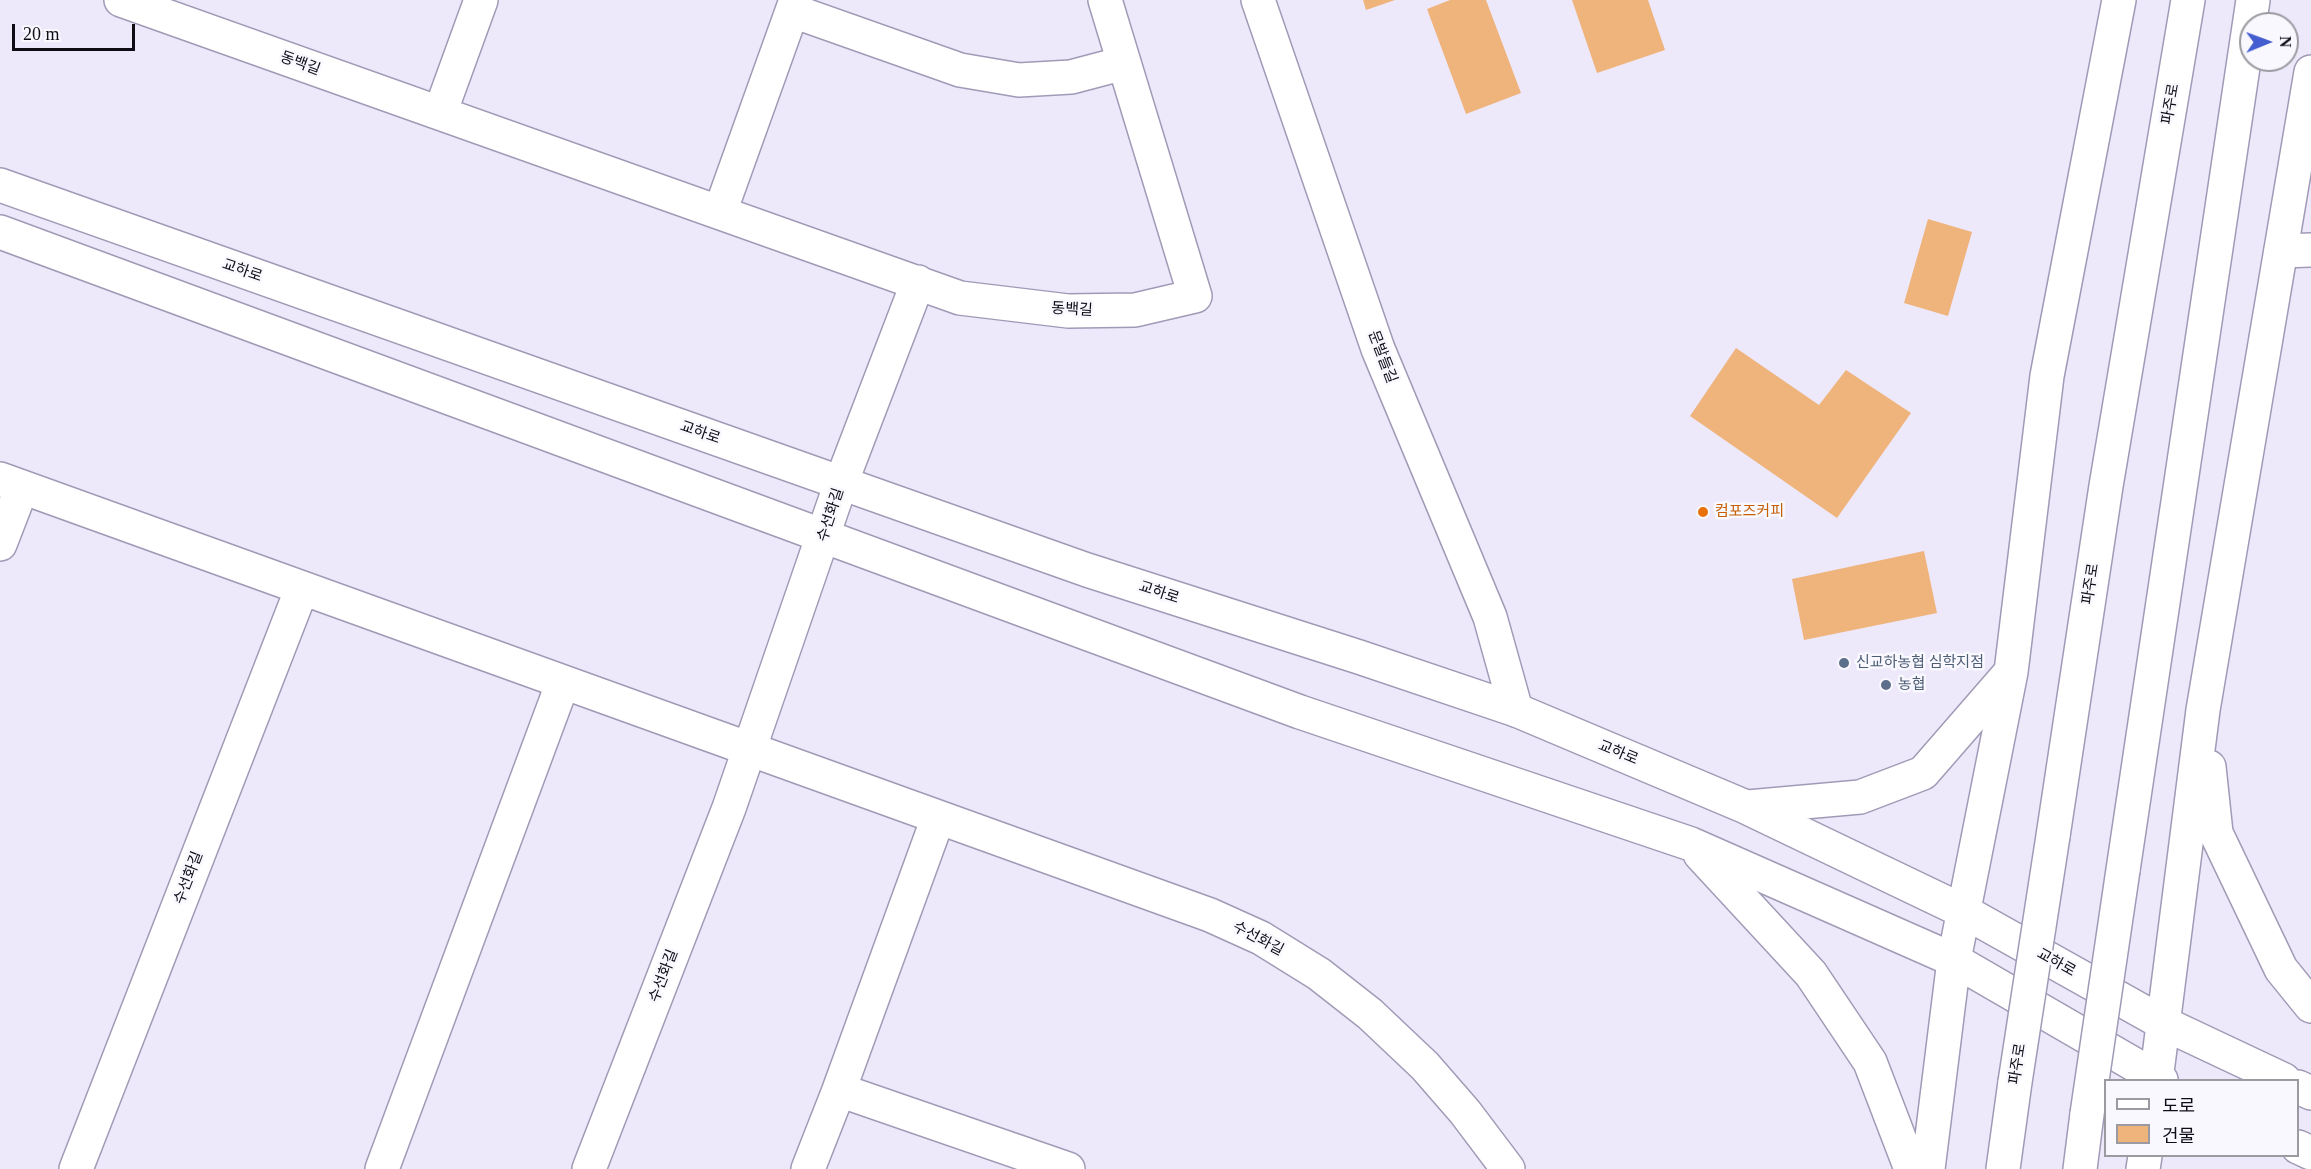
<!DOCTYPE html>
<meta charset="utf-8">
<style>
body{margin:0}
#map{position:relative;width:2311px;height:1169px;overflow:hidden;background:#ede9fb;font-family:"Times New Roman","Noto Sans KR",serif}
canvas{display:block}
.legend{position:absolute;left:2104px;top:1079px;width:195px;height:78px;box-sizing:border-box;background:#f9f8fe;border:2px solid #9b9aa1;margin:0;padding:8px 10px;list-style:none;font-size:18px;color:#0f0c16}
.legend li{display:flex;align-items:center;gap:12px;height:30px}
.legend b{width:30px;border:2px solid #9b9aa1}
.north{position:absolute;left:2239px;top:12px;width:60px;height:60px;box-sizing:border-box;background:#f9f8fe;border:2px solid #9b9aa1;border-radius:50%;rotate:89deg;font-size:16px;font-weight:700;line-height:24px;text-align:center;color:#0f0c16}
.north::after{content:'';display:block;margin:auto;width:21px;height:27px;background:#445ed1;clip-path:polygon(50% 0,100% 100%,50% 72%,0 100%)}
.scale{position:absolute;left:12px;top:24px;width:123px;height:27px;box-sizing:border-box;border:3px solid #0f0c16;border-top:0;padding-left:8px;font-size:18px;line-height:21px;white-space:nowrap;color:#0f0c16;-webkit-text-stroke:4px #f9f8fe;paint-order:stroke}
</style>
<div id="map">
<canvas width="2311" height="1169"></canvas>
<ul class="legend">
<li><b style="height:8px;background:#fff"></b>도로</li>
<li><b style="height:16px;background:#efb37c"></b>건물</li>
</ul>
<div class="north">N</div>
<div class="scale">20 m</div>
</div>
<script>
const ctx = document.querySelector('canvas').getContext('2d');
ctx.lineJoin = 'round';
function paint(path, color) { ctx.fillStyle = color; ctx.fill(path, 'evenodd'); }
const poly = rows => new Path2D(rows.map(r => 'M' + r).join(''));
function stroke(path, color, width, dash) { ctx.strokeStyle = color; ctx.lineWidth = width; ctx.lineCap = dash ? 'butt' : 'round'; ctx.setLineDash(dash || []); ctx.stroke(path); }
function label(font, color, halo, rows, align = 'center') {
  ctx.font = font + ' "Times New Roman","Noto Sans KR",serif'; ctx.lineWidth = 5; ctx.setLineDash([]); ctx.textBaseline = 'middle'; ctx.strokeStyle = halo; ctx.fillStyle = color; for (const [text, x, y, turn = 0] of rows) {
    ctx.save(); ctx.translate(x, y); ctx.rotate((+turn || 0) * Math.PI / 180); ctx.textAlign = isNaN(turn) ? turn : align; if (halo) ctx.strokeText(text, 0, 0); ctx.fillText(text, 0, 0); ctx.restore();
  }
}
paint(poly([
 [1363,0,1395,0,1366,10],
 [1450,0,1486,0,1521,93,1466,114,1427,9],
 [1572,0,1648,0,1665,50,1597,73],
 [1928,219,1972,232,1948,316,1904,303],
 [1736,348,1819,405,1846,370,1911,413,1837,518,1690,416],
 [1924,551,1937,613,1804,640,1792,579]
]), '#efb37c');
const street = poly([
 [121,0,960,298,1068,311,1135,310,1195,296,1105,0],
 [1258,0,1378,349,1490,617,1516,710],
 [793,11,960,70,1019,80,1071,77,1124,63],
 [440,113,481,0],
 [720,212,796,0],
 [2281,251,2311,250],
 [0,479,1210,915,1261,938,1319,974,1370,1014,1425,1066,1465,1112,1508,1169],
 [0,544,22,487],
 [839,1090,1068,1169],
 [76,1169,302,588],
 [382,1169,563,682],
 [589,1169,729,808,841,483,918,282],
 [808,1169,839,1090,938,818]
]);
const secondary = poly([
 [0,185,1087,570,1359,657,1516,710,1746,807,1963,911,2163,1023,2284,1080],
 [0,232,1300,712,1691,844,1954,960,2161,1080],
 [2209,767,2216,833,2281,969,2311,1006],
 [1748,807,1860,797,1923,773,2009,674],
 [2053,836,2106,486,2188,0],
 [1700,854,1811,974,1870,1062,1911,1169],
 [2123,870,2253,0],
 [2156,1080,2203,710,2311,72],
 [2298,1087,2311,1093],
 [2298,1147,2311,1153],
 [1928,1169,1954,960,2011,672,2047,376,2119,0],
 [2003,1169,2015,1082],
 [2080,1169,2087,1114],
 [2143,1169,2145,1156]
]);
stroke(street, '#a19ab6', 36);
stroke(secondary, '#a19ab6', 36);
stroke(street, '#fff', 33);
stroke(secondary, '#fff', 33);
const secondaryBridge = poly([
 [2015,1082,2053,836],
 [2087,1114,2123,870]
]);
stroke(secondaryBridge, '#a19ab6', 36, []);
stroke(secondaryBridge, '#fff', 33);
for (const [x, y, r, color] of [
 [1703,512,6,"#e8710a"],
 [1844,663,6,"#5c6f8a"],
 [1886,685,6,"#5c6f8a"]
]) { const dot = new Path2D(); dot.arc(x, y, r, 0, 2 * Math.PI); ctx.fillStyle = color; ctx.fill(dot); stroke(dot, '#f9f8fe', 2); }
label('15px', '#0f0c16', '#f9f8fe', [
 ["동백길",300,64,20],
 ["파주로",2171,104,-80],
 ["교하로",242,271,19],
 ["동백길",1072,310,3],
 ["문발들길",1382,357,69],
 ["교하로",700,433,19],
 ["수선화길",831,515,-72],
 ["파주로",2091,584,-81],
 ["교하로",1159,593,18],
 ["교하로",1618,753,22],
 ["수선화길",189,878,-69],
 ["수선화길",1258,939,28],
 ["교하로",2056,963,29],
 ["수선화길",664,976,-69],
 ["파주로",2018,1064,-81]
]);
label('15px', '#c56008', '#f9f8fe', [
 ["컴포즈커피",1715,512]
], 'left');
label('15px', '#4e5e75', '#f9f8fe', [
 ["신교하농협 심학지점",1856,663],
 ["농협",1898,685]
], 'left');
</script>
